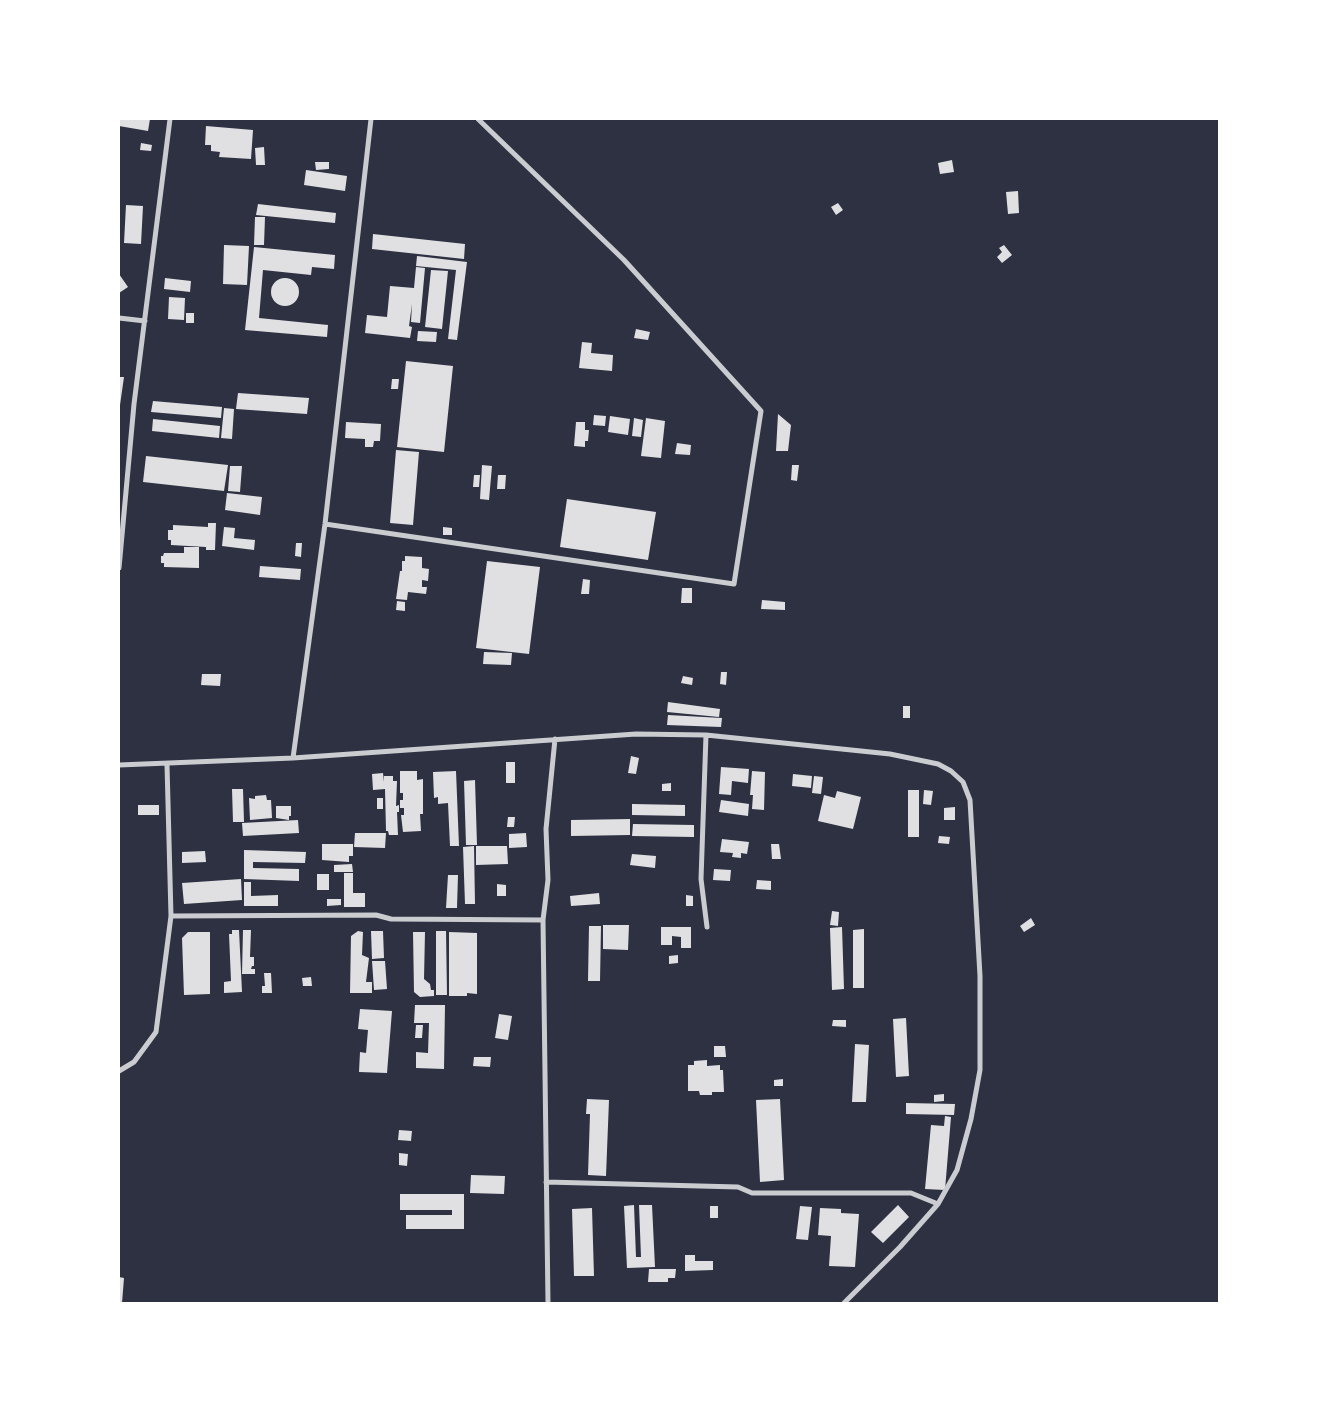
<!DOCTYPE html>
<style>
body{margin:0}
#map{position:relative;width:1338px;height:1422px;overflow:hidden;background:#2d3142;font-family:Figtree,sans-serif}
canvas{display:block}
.frame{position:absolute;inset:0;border:120px solid #fff;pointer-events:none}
</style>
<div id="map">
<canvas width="1338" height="1422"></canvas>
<div class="frame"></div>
</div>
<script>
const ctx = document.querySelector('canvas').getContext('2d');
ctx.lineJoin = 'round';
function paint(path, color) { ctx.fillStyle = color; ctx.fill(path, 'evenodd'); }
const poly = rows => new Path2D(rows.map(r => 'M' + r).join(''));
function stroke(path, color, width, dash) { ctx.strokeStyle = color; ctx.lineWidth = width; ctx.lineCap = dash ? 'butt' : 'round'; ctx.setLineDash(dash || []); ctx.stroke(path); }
paint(poly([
 [119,119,150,119,148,131,119,126],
 [206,126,253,130,251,159,219,157,220,152,211,151,211,145,205,145],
 [141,143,152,145,151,151,140,150],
 [264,147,265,165,256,165,255,148],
 [952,160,954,172,940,174,938,163],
 [315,162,329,162,329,169,316,170],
 [306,170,347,176,345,191,304,185],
 [1018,191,1019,213,1008,214,1006,192],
 [838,203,843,210,836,215,831,207],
 [258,204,336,213,335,223,256,215],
 [126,205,143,206,141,244,124,243],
 [255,217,265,217,264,245,254,245],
 [373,234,465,244,464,259,372,249],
 [224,245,249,246,247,285,223,284],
 [1004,245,1012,255,1002,263,997,257,1002,252,999,248],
 [254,247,335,255,334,269,312,267,311,275,263,270,259,318,328,325,327,337,245,330],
 [417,256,467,262,457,340,448,339,456,270,416,266],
 [416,267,425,268,420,323,411,322,412,304,409,326,412,327,410,338,365,333,367,315,387,317,390,286,414,288],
 [431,270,448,271,442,329,425,327],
 [119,274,128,287,119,293],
 [165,278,191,281,190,292,164,289],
 '271 292a14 14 0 1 1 28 0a14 14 0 1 1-28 0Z',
 [169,297,185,298,184,320,168,319],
 [186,313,194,313,194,323,186,323],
 [636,329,650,332,648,340,634,338],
 [418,331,437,332,436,342,417,341],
 [582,342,592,343,591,353,613,355,612,371,579,368],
 [406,361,453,366,444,452,397,447],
 [119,377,124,377,120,405,119,405],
 [392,379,399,379,398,389,391,389],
 [238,393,309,398,307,414,236,409],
 [153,401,222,407,221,418,151,412],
 [224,408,234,409,232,439,221,438],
 [778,414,791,425,788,451,776,451],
 [594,415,606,416,605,426,593,425],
 [610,416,630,419,628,435,608,432],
 [634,418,643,420,641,437,632,436],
 [646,418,665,421,661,458,641,456],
 [153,419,220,426,219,438,152,431],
 [346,422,381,424,380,441,374,441,373,447,365,447,365,439,345,438],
 [576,422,585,422,585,430,589,430,588,441,585,441,585,447,574,446],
 [677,443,691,445,690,455,675,454],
 [396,450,419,452,413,525,390,523],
 [146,456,228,465,224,491,143,482],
 [482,465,492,466,489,500,480,499],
 [792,465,799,465,797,481,791,480],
 [230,466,242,466,240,492,228,491],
 [474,475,480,475,479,487,473,487],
 [498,475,506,475,505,489,497,489],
 [227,493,262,497,260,515,225,510],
 [567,499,656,512,648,560,560,547],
 [208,523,216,523,215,550,206,550,206,547,171,545,171,540,168,540,168,530,173,530,173,525,208,527],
 [224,527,235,528,234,538,255,540,254,550,222,546],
 [443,527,452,528,452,535,443,535],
 [296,543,302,543,301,557,295,556],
 [184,547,199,547,199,568,164,567,164,563,161,563,161,556,163,556,164,553,184,553],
 [405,556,422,557,422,568,429,569,428,581,422,580,422,587,427,587,426,594,408,592,407,600,396,599,400,571,402,571,402,561,405,561],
 [487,561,540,567,529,654,476,648],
 [260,566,301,569,300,580,259,577],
 [583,579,590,580,589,594,581,594],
 [682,588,692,588,692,603,681,603],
 [762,600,785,602,785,610,761,609],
 [397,601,405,602,405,611,396,610],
 [484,652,512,653,511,665,483,664],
 [721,672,727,672,726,685,720,684],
 [202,674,221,674,220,686,201,685],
 [683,676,693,678,692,685,681,683],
 [668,702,720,709,719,717,667,712],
 [903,706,910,706,910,718,903,718],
 [668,715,722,718,721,727,667,725],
 [631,756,639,758,636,774,628,773],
 [506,762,515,762,515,783,506,783],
 [721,767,749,769,748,783,732,781,731,795,719,794],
 [400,771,417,771,417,780,423,779,423,814,420,814,421,831,403,832,401,815,404,815,404,808,400,808,400,800,403,800,403,793,400,793],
 [456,771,459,846,450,846,448,803,438,804,438,797,434,798,433,772],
 [752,771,765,772,764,810,752,809,753,795,750,795],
 [383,773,384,782,384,776,393,776,393,781,397,781,396,806,399,805,399,812,397,812,398,835,389,835,388,831,386,831,385,789,373,790,372,774],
 [793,774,812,776,811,788,792,786],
 [814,776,823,777,821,794,812,793],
 [475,780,477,845,466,845,464,781],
 [671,783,671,791,662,791,662,784],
 [232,789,243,789,244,822,233,822],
 [908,790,919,790,919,837,908,837],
 [924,790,933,791,931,805,923,804],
 [837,791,861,797,853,829,818,821,824,795,835,798],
 [266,795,267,800,271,800,272,818,250,820,249,798,255,799,255,796],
 [377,798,383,798,383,809,377,809],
 [721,800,749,804,748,816,719,812],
 [632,804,685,805,685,816,632,815],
 [138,805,159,805,159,815,138,815],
 [276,806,291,806,291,816,289,816,289,820,276,818],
 [955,807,955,820,944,820,944,808],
 [508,817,515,817,514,827,507,827],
 [630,819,630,835,571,836,571,820],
 [298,820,299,833,243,836,242,823],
 [633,824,694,825,694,837,632,836],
 [355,833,386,833,385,848,354,847],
 [526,833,527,847,509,848,509,834],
 [939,836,950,837,949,844,938,843],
 [722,839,749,842,747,854,741,853,741,858,732,857,733,853,720,852],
 [322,844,353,844,353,856,349,856,349,862,322,860],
 [771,844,779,844,781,859,772,859],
 [474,846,475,904,465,904,463,847],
 [476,846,507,846,508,864,476,865],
 [244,850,306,852,305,863,253,862,253,868,299,869,299,881,244,879],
 [205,851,206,862,182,863,182,852],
 [632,854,656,856,655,868,630,865],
 [352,864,353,872,334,872,334,865],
 [714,869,731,870,730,881,713,880],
 [344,873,353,873,353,893,365,893,365,907,344,907],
 [317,874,329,874,329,890,317,890],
 [448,875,458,875,457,908,446,908],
 [241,879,242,900,184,904,182,883],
 [757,880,771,881,771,890,756,889],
 [244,882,251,882,251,896,278,895,278,906,244,906],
 [497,884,506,885,506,896,497,896],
 [599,893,600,904,571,906,570,896],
 [686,895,693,896,693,906,686,906],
 [327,899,341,899,341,905,327,906],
 [832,911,839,912,838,926,830,925],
 [1031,918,1035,925,1024,932,1020,926],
 [603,925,629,925,628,950,603,949],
 [589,926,601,926,600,981,588,981],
 [661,927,691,927,691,948,681,948,681,937,672,936,672,945,661,945],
 [842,927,844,989,832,990,830,928],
 [864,929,864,988,853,988,853,930],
 [232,930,239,930,242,992,224,993,224,982,231,981,229,934,232,934],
 [243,930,251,930,250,957,254,957,254,966,252,966,251,969,255,969,255,974,242,974],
 [358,931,363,932,362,955,369,958,366,982,372,982,372,993,350,993,351,936],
 [371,931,383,931,384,958,372,959],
 [436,931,446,931,447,995,436,995],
 [188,932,210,932,210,994,184,995,182,938],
 [413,932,425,932,424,979,430,984,431,990,434,990,434,996,420,997,414,992],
 [449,932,477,933,477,994,467,993,467,996,449,996],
 [678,955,678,963,669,964,669,956],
 [372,961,385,961,387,989,374,990],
 [264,973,271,973,272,993,262,993,262,986,265,986],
 [311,977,312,986,303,986,302,978],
 [415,1005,445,1005,444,1069,416,1068,416,1052,428,1053,429,1023,414,1023],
 [360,1009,392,1011,387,1073,359,1072,360,1052,366,1053,368,1030,358,1029],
 [499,1014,512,1016,508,1040,495,1038],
 [906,1018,909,1076,896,1077,893,1019],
 [833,1020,846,1020,846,1027,832,1026],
 [416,1025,423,1025,422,1038,415,1038],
 [855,1044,869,1045,866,1102,852,1102],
 [714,1046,725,1046,726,1057,714,1057],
 [474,1057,491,1057,490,1067,473,1066],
 [707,1060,707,1066,720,1065,720,1070,723,1070,724,1092,712,1092,712,1095,700,1095,699,1091,688,1091,688,1065,694,1065,694,1061],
 [783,1079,783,1086,774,1086,774,1080],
 [944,1094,944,1101,934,1102,934,1095],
 [587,1099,609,1100,606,1176,588,1175,590,1114,586,1114],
 [780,1099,784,1180,760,1182,756,1100],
 [906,1103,955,1104,954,1115,906,1114],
 [945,1116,951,1117,945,1190,925,1189,931,1125,944,1126],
 [399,1130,412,1131,411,1141,398,1140],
 [399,1153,408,1154,407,1166,399,1165],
 [471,1175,505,1176,504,1194,470,1193],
 [400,1194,464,1194,464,1229,406,1229,406,1215,452,1215,452,1210,400,1210],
 [634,1205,636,1257,641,1257,639,1205,652,1205,655,1267,627,1268,624,1206],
 [898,1205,909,1217,883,1243,871,1232],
 [710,1206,718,1206,718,1218,710,1218],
 [800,1206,812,1207,808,1240,796,1239],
 [592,1208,594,1276,574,1276,572,1209],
 [820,1208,841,1209,841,1213,859,1214,855,1267,829,1266,831,1236,818,1235],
 [685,1255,695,1255,695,1261,713,1261,713,1270,685,1271],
 [649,1269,676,1269,675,1278,668,1278,668,1282,648,1282],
 [119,1277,124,1278,122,1303,119,1303]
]), '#e0e0e3');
stroke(poly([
 [119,318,145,321],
 [325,524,734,584,761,411,624,260,478,119],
 [119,568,134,404,170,119],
 [706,735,701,879,707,927],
 [293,758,325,524,371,119],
 [119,765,293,758,636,734,706,735,890,754,938,764,951,771,963,782,970,800,980,976,980,1070,971,1119,957,1170,938,1204,900,1247,844,1303],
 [171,916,376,915,391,919,543,920],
 [119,1071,134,1062,156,1032,171,916,167,765],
 [546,1182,738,1187,752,1193,911,1193,938,1204],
 [548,1303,543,920,548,880,546,829,555,739]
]), '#caccd0', 5);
</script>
